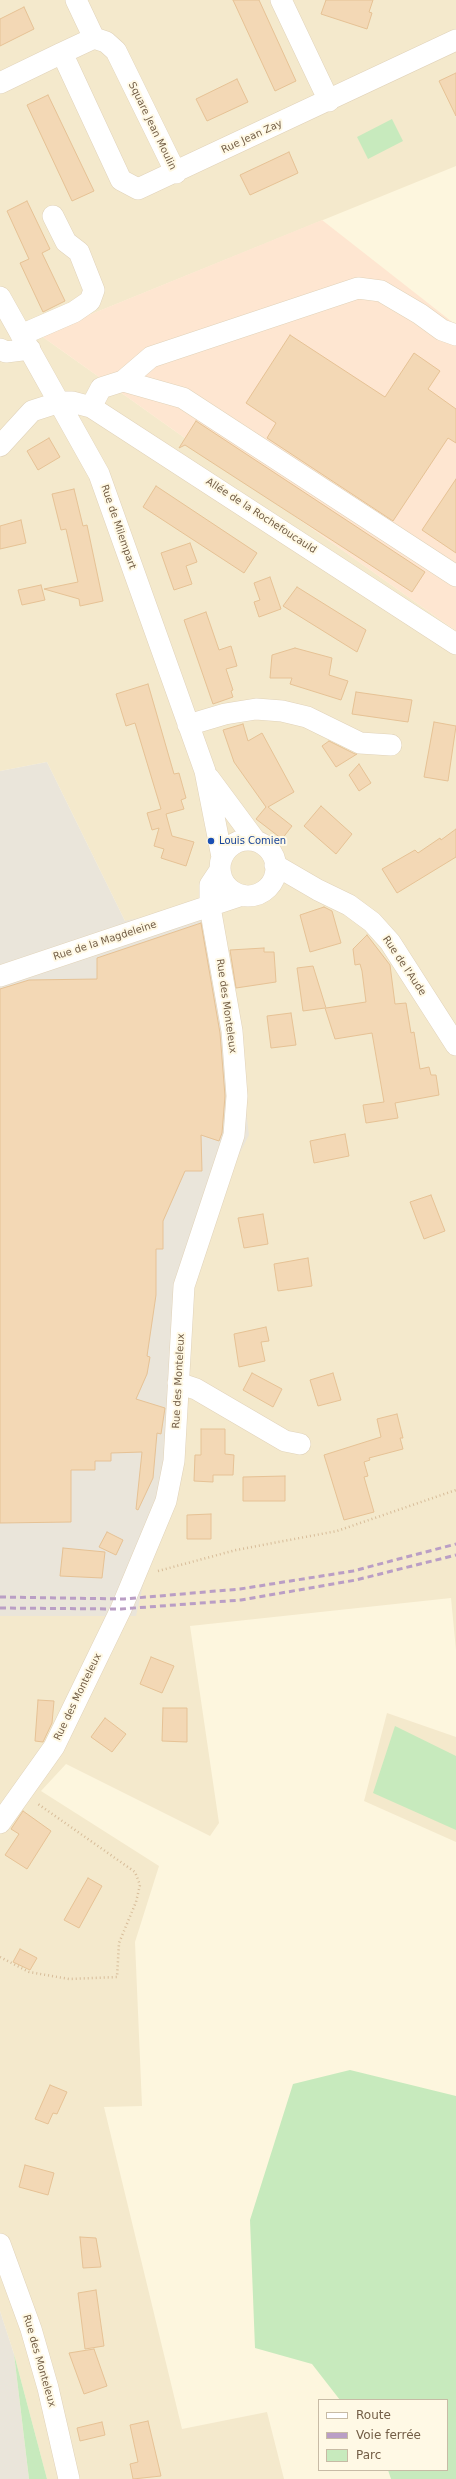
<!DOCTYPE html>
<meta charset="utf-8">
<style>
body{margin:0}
#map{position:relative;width:456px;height:2479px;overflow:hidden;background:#fdf6de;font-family:"DejaVu Sans",sans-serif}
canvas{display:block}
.legend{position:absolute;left:318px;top:2399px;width:130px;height:72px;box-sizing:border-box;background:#fff9e5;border:1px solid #c7bba5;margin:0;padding:5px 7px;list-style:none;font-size:12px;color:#735e46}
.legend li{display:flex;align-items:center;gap:8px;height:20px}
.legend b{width:20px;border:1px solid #c7bba5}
</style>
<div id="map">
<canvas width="456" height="2479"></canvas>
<ul class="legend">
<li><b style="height:5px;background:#fff"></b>Route</li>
<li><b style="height:5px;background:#ba9ec5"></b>Voie ferrée</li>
<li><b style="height:11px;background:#c7eabd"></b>Parc</li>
</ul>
</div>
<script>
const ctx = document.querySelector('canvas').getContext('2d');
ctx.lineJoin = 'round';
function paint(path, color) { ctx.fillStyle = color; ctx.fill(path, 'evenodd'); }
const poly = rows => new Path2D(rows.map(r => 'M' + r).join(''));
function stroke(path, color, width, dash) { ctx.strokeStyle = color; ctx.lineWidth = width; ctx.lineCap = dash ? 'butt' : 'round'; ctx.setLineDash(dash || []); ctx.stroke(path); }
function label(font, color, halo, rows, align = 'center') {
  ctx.font = font + ' "DejaVu Sans",sans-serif'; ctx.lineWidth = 4; ctx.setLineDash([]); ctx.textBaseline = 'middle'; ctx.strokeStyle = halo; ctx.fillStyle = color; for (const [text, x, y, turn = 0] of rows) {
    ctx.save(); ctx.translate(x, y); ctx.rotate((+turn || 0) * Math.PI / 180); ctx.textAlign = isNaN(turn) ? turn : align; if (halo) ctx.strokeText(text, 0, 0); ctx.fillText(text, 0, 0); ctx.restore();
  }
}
paint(poly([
 [0,0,456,0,456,166,40,335,456,631,456,1650,451,1598,190,1626,219,1823,210,1836,66,1764,41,1791,159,1866,135,1942,142,2106,104,2107,182,2429,267,2412,284,2479,47,2479,14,2354,0,2311,0,1616,136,1616,125,921,47,762,0,771],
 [387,1713,456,1737,456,1842,364,1801]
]), '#f4e9cc');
paint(poly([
 [322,220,456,325,456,631,40,335]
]), '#fee6d1');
paint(poly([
 [47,762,125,921,220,899,249,1135,176,1277,174,1448,136,1616,0,1616,0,771],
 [0,2311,14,2354,29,2479,0,2479]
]), '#eae5da');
paint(poly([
 [392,119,403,141,368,159,357,137],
 [395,1726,456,1756,456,1830,373,1793],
 [350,2070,456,2096,456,2479,391,2479,388,2470,447,2470,447,2400,340,2400,312,2364,255,2348,250,2220,293,2084],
 [14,2354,47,2479,29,2479]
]), '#c7eabd');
const building = poly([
 [233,0,259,0,296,81,275,91,233,0],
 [326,0,373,0,369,12,372,13,367,29,321,14,326,0],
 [24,7,34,29,0,46,0,19,24,7],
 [456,73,456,116,439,81,456,73],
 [237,79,248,102,207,121,196,99,237,79],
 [48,95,94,191,72,201,27,105,48,95],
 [289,152,298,173,250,195,240,175,289,152],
 [27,201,50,249,42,253,65,301,43,312,20,263,29,259,7,211,27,201],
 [290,335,385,397,414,353,440,371,428,389,456,409,456,443,448,438,393,521,267,438,276,423,246,403,290,335],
 [196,421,425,572,412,592,185,445,179,448,196,421],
 [49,438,60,457,38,470,27,451,49,438],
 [456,479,456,553,422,530,456,479],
 [156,486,257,553,244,573,143,507,156,486],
 [74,489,83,526,87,525,103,601,80,606,79,599,44,589,78,582,66,529,61,530,52,494,74,489],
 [21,520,26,543,0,549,0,526,21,520],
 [190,543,197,562,186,566,192,584,174,590,161,553,190,543],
 [270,577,281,609,259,617,254,602,260,600,254,583,270,577],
 [41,585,45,600,22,605,18,590,41,585],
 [297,587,366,630,357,652,283,606,297,587],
 [206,612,219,650,231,646,237,666,226,669,233,690,231,691,233,697,213,704,184,620,206,612],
 [295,648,332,658,329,675,348,681,341,700,290,684,292,678,270,678,272,655,295,648],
 [148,684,174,774,179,773,186,798,181,800,184,809,166,814,172,836,194,842,186,866,161,858,164,849,154,846,159,828,152,830,147,813,161,809,135,723,126,726,116,694,148,684],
 [356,692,412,700,408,722,352,714,356,692],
 [434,722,456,726,448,781,424,777,434,722],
 [243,724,248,741,262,733,294,792,268,807,292,826,282,839,256,819,266,807,234,762,223,730,243,724],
 [329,741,355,754,357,754,336,767,322,746,329,741],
 [359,764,371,783,359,791,349,775,359,764],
 [321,806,352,834,336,854,304,826,321,806],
 [456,829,456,857,397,893,382,869,415,850,418,853,440,838,441,840,456,829],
 [324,907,332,911,341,943,310,952,300,915,324,907],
 [201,923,220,1033,225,1096,222,1133,219,1141,201,1135,202,1171,185,1171,163,1221,163,1249,156,1249,156,1295,147,1356,150,1357,147,1374,136,1399,165,1408,161,1434,157,1433,153,1478,138,1510,136,1509,142,1452,111,1453,111,1461,95,1461,95,1470,71,1470,71,1522,0,1523,0,989,29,980,97,979,97,958,201,923],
 [367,935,390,965,395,1004,406,1003,411,1033,414,1032,420,1069,429,1067,431,1075,436,1075,439,1095,395,1103,398,1118,366,1123,363,1105,384,1102,372,1033,335,1039,325,1008,303,1011,297,968,313,966,326,1008,366,1002,362,971,360,964,355,965,353,949,367,935],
 [264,948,264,952,274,952,276,982,236,988,230,950,264,948],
 [291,1013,296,1045,271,1048,267,1016,291,1013],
 [345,1134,349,1156,314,1163,310,1141,345,1134],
 [431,1195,445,1231,424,1239,410,1202,431,1195],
 [263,1214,268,1244,244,1248,238,1218,263,1214],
 [308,1258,312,1286,278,1291,274,1264,308,1258],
 [266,1327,269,1341,261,1342,265,1361,239,1367,234,1334,266,1327],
 [252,1373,282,1389,273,1407,243,1390,252,1373],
 [333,1373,341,1400,318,1406,310,1380,333,1373],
 [397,1414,403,1438,400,1438,403,1449,369,1458,370,1460,364,1462,368,1476,364,1477,374,1512,344,1520,324,1455,381,1437,377,1419,397,1414],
 [201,1429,225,1429,225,1454,234,1455,233,1475,213,1475,213,1482,194,1481,195,1455,201,1455,201,1429],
 [285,1476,285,1501,243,1501,243,1477,285,1476],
 [211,1514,211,1539,187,1539,187,1515,211,1514],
 [107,1532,123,1540,116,1555,99,1547,107,1532],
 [63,1548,105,1552,102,1578,60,1576,63,1548],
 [151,1657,174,1666,162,1693,140,1684,151,1657],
 [38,1700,54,1701,52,1723,43,1742,35,1741,38,1700],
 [163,1708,187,1708,187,1742,162,1741,163,1708],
 [105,1718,126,1734,112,1752,91,1737,105,1718],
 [23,1811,51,1831,27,1869,5,1855,19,1834,11,1829,23,1811],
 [88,1878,102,1886,79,1928,64,1920,88,1878],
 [20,1949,37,1958,30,1970,13,1962,20,1949],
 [50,2085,67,2092,57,2114,53,2113,48,2124,35,2119,50,2085],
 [25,2165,54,2173,48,2195,19,2187,25,2165],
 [80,2237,96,2238,101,2267,83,2268,80,2237],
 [96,2290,104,2346,85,2349,78,2293,96,2290],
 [94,2349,107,2386,84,2394,69,2353,94,2349],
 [148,2421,161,2476,133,2479,130,2464,138,2462,130,2425,148,2421],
 [102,2422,105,2435,80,2441,77,2428,102,2422]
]);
paint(building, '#f3d8b5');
stroke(building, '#e6c295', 1);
const minor = poly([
 [281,0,329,101],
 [94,38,106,42,116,51,176,173],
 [62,53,94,38,76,0],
 [0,83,62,53,121,180,138,189,456,40],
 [0,297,99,474,205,771,222,857],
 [21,335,74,312,90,301,94,290,79,252,66,242,53,216],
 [0,349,6,352,30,349],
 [123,381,151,357,358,288,381,291,420,314,442,330,456,335],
 [91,407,101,388,123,381,183,398,456,576],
 [0,446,32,411,60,402,72,402,91,407,456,644],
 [188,725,225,714,256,709,282,711,307,717,360,743,391,745],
 [209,778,255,840],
 '220 868a28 28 0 1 1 56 0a28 28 0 1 1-56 0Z',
 [275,865,318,890,349,905,372,922,390,942,456,1045],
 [0,976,242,895],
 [178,1383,196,1389,285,1441,300,1444],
 [0,1823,54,1747,121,1609,166,1501,174,1461,184,1286,234,1135,237,1096,232,1031,210,907,210,885,220,870],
 [0,2244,31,2329,48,2388,69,2479]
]);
stroke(minor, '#e1d3ba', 22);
stroke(poly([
 [158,1571,236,1550,337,1531,456,1490],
 [0,1957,29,1972,69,1979,117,1977,119,1943,136,1902,140,1885,135,1872,38,1804]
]), '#d7bc99', 2.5, [1, 3]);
stroke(minor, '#fff', 21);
stroke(poly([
 [0,1597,124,1599,240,1589,353,1571,456,1544],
 [0,1608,121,1609,241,1600,356,1580,456,1555]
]), '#ba9ec5', 3, [6, 4]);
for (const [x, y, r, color] of [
 [211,841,4,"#1a4fb4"]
]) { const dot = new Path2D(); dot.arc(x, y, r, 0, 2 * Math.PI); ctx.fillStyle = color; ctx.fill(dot); stroke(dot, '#fff9e5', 1.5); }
label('10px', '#735e46', '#fff9e5', [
 ["Square Jean Moulin",152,126,64],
 ["Rue Jean Zay",252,137,-25],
 ["Allée de la Rochefoucauld",261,516,33],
 ["Rue de Milempart",118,527,71],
 ["Rue de la Magdeleine",105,941,-18],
 ["Rue de l'Aude",404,966,56],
 ["Rue des Monteleux",226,1006,82],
 ["Rue des Monteleux",179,1381,-87],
 ["Rue des Monteleux",78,1697,-64],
 ["Rue des Monteleux",39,2361,74]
]);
label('10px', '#164399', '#fff9e5', [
 ["Louis Comien",219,841]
], 'left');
</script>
